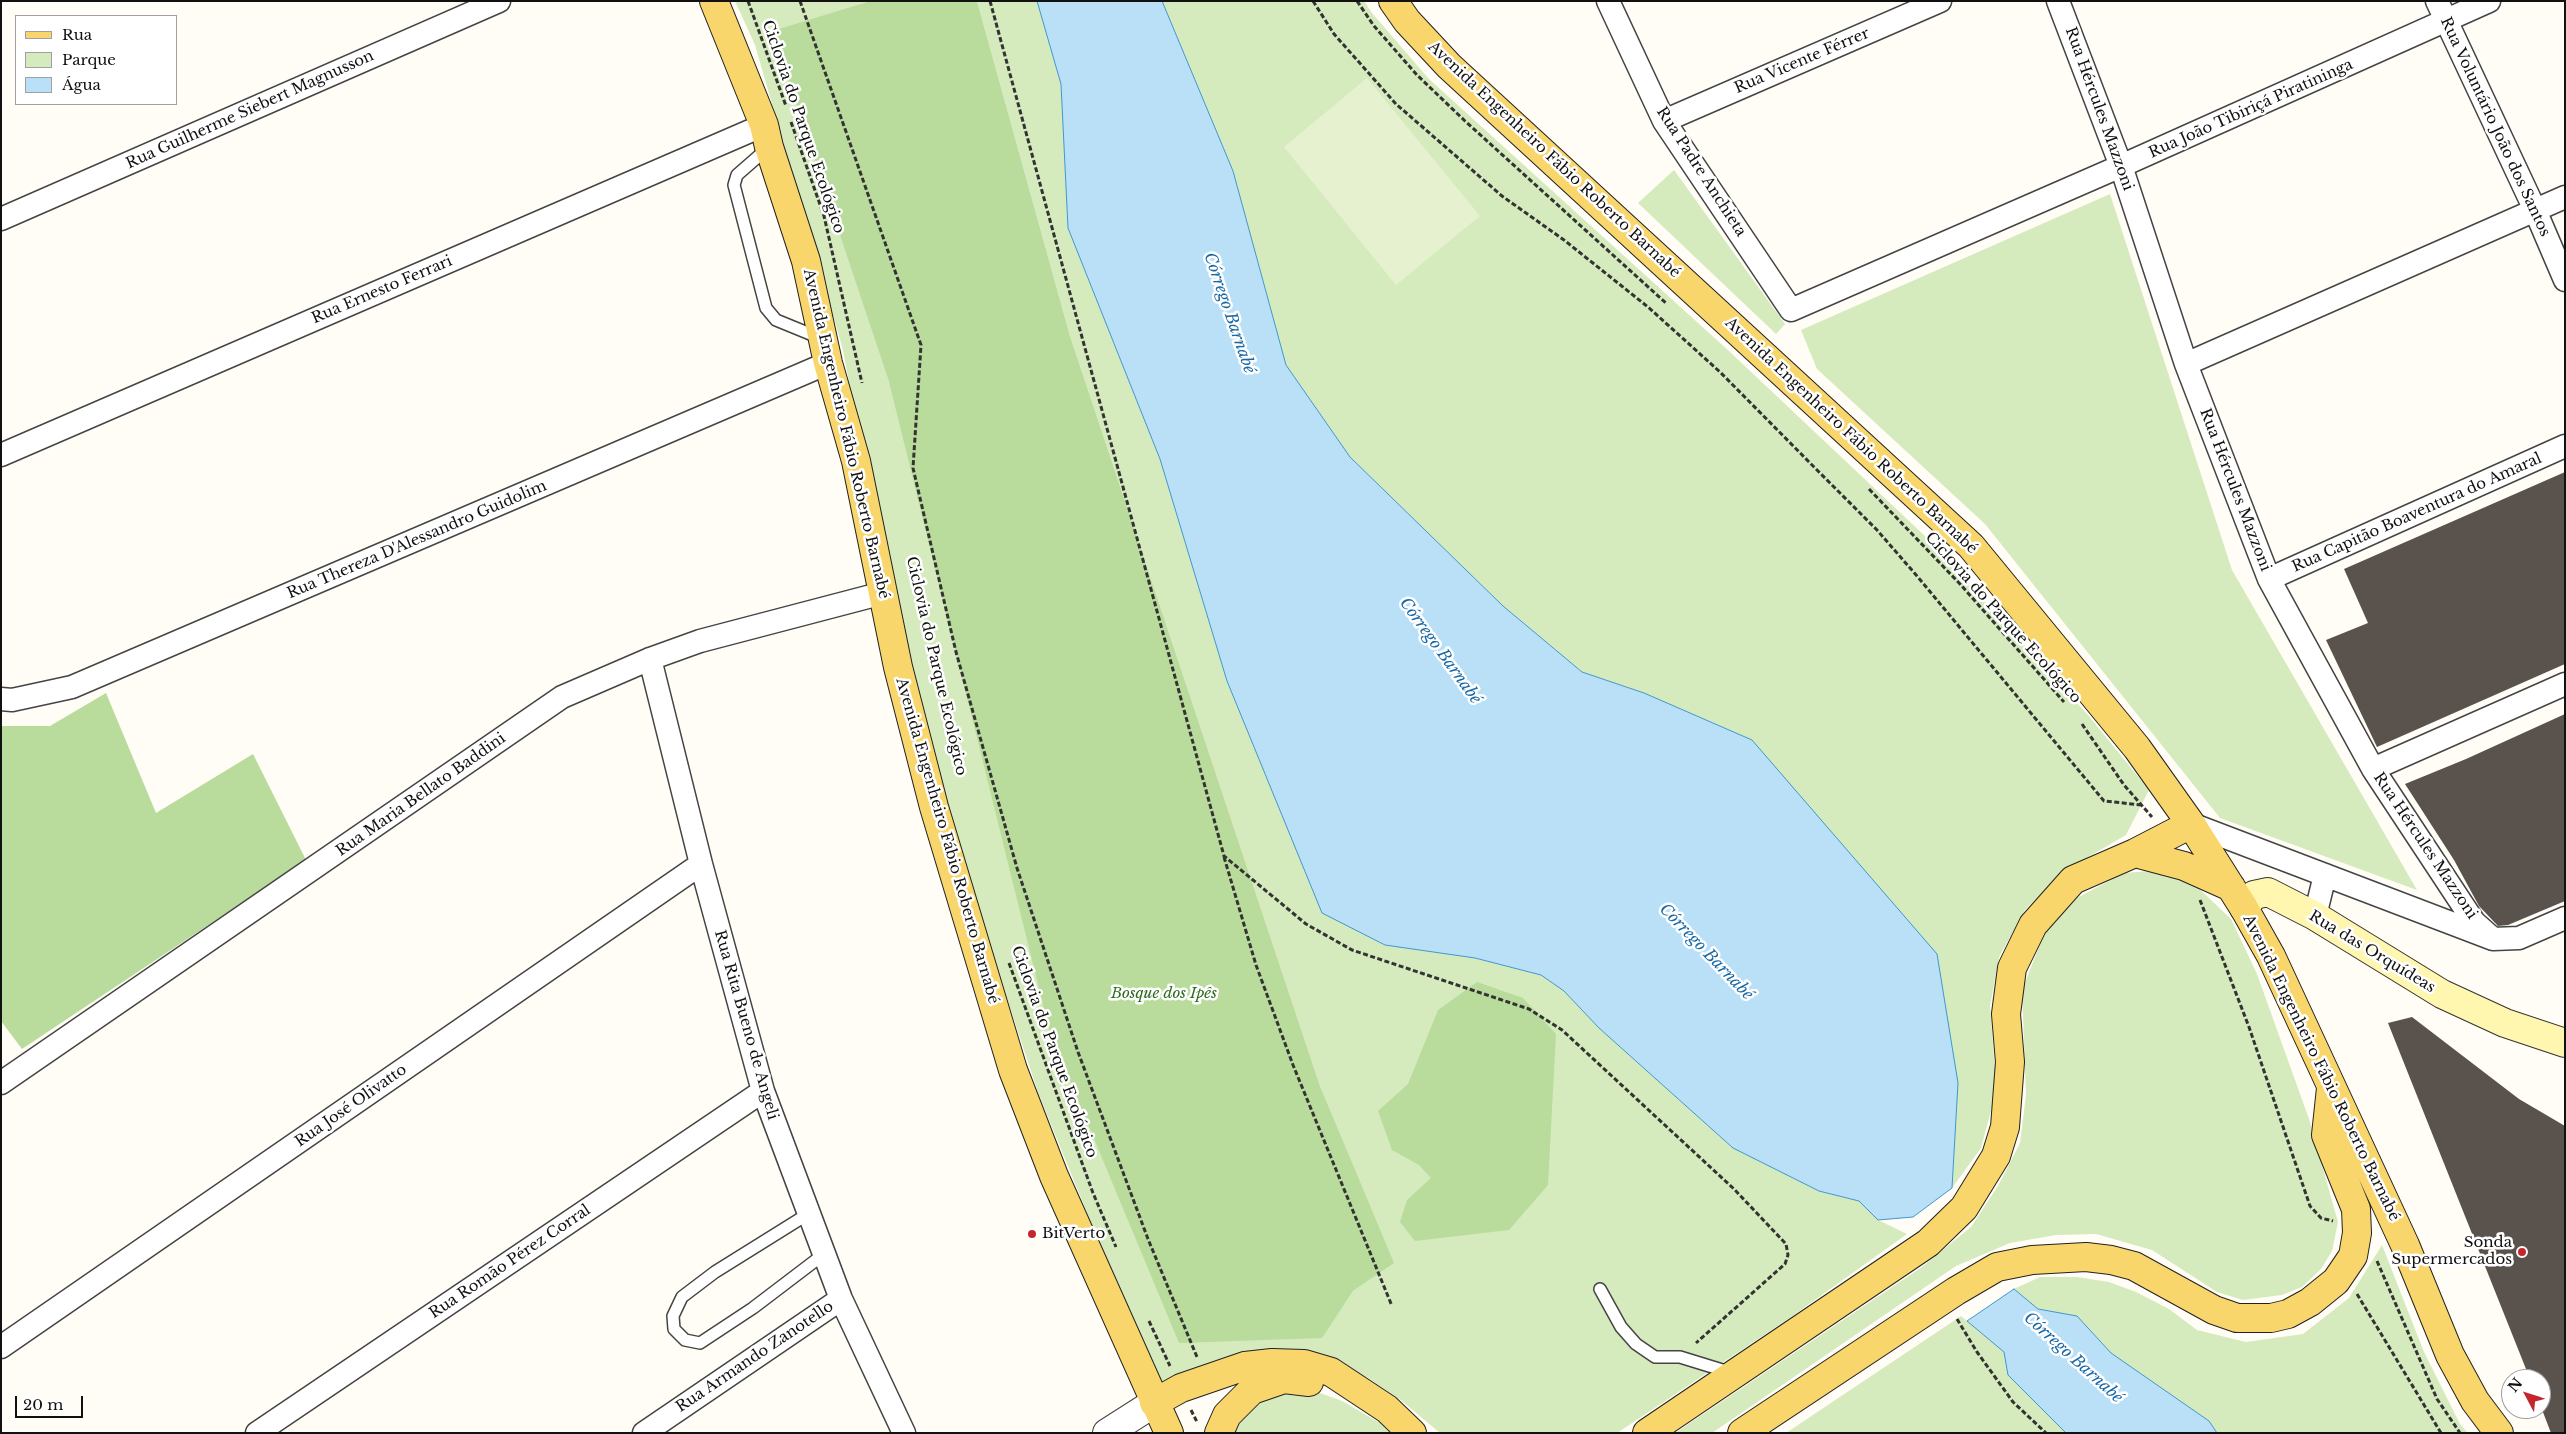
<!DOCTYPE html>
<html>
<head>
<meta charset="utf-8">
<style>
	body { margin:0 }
	#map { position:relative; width:2566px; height:1434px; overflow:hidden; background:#fffdf5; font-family:"Libre Baskerville",serif }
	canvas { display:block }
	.frame { position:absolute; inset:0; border:2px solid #111; pointer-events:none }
	.legend { position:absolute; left:15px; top:15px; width:162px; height:90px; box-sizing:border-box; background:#fff; border:1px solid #a0a0a0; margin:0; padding:6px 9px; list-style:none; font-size:15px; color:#111 }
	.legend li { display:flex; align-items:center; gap:10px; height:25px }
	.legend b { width:25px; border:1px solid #a0a0a0 }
	.north { position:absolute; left:2501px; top:1369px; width:50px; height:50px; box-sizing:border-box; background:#fff; border:1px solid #a0a0a0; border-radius:50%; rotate:310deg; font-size:14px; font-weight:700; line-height:20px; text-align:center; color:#111 }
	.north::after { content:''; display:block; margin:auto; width:18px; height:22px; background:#c4262e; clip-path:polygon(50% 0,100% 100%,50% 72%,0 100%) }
	.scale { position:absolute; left:15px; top:1396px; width:68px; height:22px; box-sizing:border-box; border:2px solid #111; border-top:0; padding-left:6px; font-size:15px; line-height:18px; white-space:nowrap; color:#111; -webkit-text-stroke:4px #fff; paint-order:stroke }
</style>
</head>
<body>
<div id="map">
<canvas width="2566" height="1434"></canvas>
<div class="frame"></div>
<ul class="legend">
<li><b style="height:6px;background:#f9d66b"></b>Rua</li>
<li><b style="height:14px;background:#d5ebbd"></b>Parque</li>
<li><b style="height:14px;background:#b9e0f7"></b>Água</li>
</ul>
<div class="north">N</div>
<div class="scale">20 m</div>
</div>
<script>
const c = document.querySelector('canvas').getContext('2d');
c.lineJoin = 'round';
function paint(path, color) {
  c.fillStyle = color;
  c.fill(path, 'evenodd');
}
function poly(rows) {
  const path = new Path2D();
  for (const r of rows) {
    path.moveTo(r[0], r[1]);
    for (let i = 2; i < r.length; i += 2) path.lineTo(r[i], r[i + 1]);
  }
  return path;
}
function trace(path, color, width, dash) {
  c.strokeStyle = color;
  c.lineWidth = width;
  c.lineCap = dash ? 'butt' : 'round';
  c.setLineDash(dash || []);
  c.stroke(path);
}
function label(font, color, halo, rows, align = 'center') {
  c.font = font + ' "Libre Baskerville",serif';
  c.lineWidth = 5;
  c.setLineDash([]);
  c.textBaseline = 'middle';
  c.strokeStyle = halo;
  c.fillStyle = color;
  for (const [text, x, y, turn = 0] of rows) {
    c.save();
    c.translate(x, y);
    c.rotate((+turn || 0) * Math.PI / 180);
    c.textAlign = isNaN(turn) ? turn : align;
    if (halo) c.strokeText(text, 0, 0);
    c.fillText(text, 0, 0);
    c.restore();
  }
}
const green = poly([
	[735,1,870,1,773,31,889,382,1321,1338,1353,1291,1393,1263,1320,1086,1070,336,977,1,1037,1,1061,84,1068,228,1160,459,1227,681,1322,912,1385,945,1475,958,1541,975,1564,991,1599,1028,1733,1148,1819,1191,1859,1201,1878,1220,1907,1234,1791,1317,1617,1433,1440,1433,1402,1401,1368,1378,1329,1359,1230,1358,1160,1382,1121,1296,1039,1095,941,800,857,425,843,350,755,45],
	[1162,1,1364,1,1372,13,1429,79,1730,352,1926,537,2088,715,2149,790,2126,835,2064,871,2025,910,1999,957,1990,1006,1995,1068,1993,1103,1981,1148,1952,1188,1958,1083,1752,740,1644,693,1582,672,1503,606,1350,457,1286,365,1233,171],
	[1674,170,1785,324,1776,334,1638,203],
	[2110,194,2232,570,2417,890,2220,818,1985,524,1817,369,1801,330],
	[2163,870,2194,884,2231,919,2257,974,2309,1119,2338,1222,2332,1251,2321,1269,2302,1287,2282,1295,2243,1300,2217,1292,2152,1250,2096,1234,2056,1235,2010,1243,1956,1266,1712,1433,1675,1433,1922,1267,1971,1227,1998,1186,2020,1143,2026,1095,2022,990,2045,932,2077,898,2124,873],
	[2382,1245,2424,1352,2460,1424,2468,1433,2217,1433,2209,1421,2111,1353,2077,1316,2038,1309,2014,1289,2040,1277,2077,1277,2109,1282,2136,1292,2169,1309,2197,1330,2246,1342,2303,1334,2349,1298],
	[1961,1316,2005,1352,2008,1375,2066,1433,1786,1433],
	[1277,1387,1312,1390,1342,1401,1380,1423,1390,1433,1231,1433,1258,1399]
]);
const forest = poly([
	[870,1,977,1,1070,336,1320,1086,1394,1263,1353,1291,1322,1338,1179,1343,1050,1033,889,382,772,31],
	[106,693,156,813,253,754,306,860,22,1049,1,1021,1,726,50,726],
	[1477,982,1523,998,1556,1034,1548,1185,1509,1230,1415,1241,1400,1222,1407,1200,1431,1178,1419,1165,1392,1150,1378,1111,1408,1084,1438,1010]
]);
const pitch = poly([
	[1367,78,1480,216,1396,285,1284,147]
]);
const water = poly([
	[1037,1,1162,1,1233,171,1286,365,1350,457,1503,606,1582,672,1644,693,1752,740,1937,954,1958,1083,1952,1188,1913,1217,1878,1220,1859,1201,1819,1191,1733,1148,1599,1028,1564,991,1541,975,1475,958,1385,945,1322,913,1227,681,1160,459,1068,228,1061,84,1037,1],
	[2014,1289,2038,1309,2077,1316,2111,1353,2209,1421,2217,1433,2066,1433,2008,1375,2004,1352,1967,1321,2014,1289]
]);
const building = poly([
	[2565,472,2565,664,2377,747,2326,640,2368,623,2344,569],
	[2565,714,2565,901,2508,925,2498,926,2479,906,2454,860,2405,784,2466,759],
	[2412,1017,2519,1099,2565,1126,2565,1433,2551,1433,2541,1407,2541,1379,2530,1379,2388,1023]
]);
const path = poly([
	[748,1,786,106],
	[800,1,921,345,913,468,956,652,1017,868,1078,1052,1148,1239,1197,1357],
	[990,1,1224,856,1306,924,1352,950,1529,1009,1562,1030,1734,1189,1786,1244,1788,1255,1785,1264,1696,1343],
	[1313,1,1334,34,1396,104,1502,196,1564,240,1648,307,1720,372,1818,471,1877,530,1917,576,2104,801,2142,805],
	[1357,1,1374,26,1417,75,1465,121,1667,304],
	[791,122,824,216,862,383],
	[1869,489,1960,584,2064,702],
	[2082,724,2124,785,2152,817],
	[1224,857,1256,965,1293,1065,1392,1306],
	[2200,900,2249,1027,2310,1206,2321,1218,2333,1221],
	[1009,963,1093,1193,1116,1247],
	[2377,1261,2437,1399,2460,1433],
	[2357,1294,2441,1433],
	[1957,1319,1977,1352,2013,1402,2046,1433],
	[1149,1321,1170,1366],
	[1191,1410,1197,1422]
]);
const service = poly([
	[769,147,737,175,734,185,766,308,776,320,820,338],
	[808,1214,715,1272,682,1297,673,1316,674,1329,685,1340,700,1343,753,1308,824,1254],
	[1600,1289,1621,1327,1636,1344,1655,1357,1680,1357,1732,1373]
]);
const minor = poly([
	[1608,1,1664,121,1791,310,2121,166,2489,1],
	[2058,1,2121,166,2186,364,2269,579,2373,769,2474,922,2493,939],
	[2437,1,2535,210,2565,280],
	[1664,121,1940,1],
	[1,219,499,1],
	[2186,364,2565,197],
	[1,455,764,125],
	[2269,579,2565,446],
	[650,659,701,864,763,1091,841,1299,904,1433],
	[1,699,12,700,72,687,828,363],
	[2373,769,2565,684],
	[2191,824,2493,939,2519,938,2565,918],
	[2315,916,2325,875],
	[1,1083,562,697,650,659,700,641,883,593],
	[1,1347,701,864],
	[257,1433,763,1091],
	[644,1433,841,1299]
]);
const tertiary = poly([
	[1107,1433,1154,1403]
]);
const secondary = poly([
	[2244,908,2254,895,2268,892,2315,916,2442,994,2505,1023,2565,1043]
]);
const primary = poly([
	[714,1,764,125,769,147,806,261,828,363,856,461,898,667,934,807,1013,1070,1054,1176,1169,1433],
	[1393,1,1407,21,1449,66,1971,546,2137,748,2191,824,2244,908,2271,956,2405,1245,2450,1355,2475,1401,2499,1433],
	[2135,853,2184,866,2231,887],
	[1154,1403,1181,1388,1245,1366,1272,1363,1304,1364,1331,1372,1387,1409,1412,1433],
	[1219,1433,1227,1415,1252,1390,1284,1379,1309,1382],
	[1647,1433,1928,1243,1964,1208,1996,1156,2005,1127,2010,1062,2006,1014,2012,968,2033,925,2073,880,2135,853,2191,824],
	[1742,1433,1956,1291,1997,1267,2032,1260,2086,1257,2111,1260,2134,1266,2214,1310,2237,1318,2271,1318,2288,1314,2310,1302,2336,1281,2353,1256,2357,1233,2356,1209,2326,1135,2331,1088]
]);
const markers = [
	[1032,1234,5,"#c4262e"],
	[2522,1252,5,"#c4262e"]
];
const streetNames = [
	["Rua Vicente Férrer",1802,61,-23],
	["Rua Hércules Mazzoni",2099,109,70],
	["Rua João Tibiriçá Piratininga",2251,109,-24],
	["Rua Guilherme Siebert Magnusson",250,110,-24],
	["Ciclovia do Parque Ecológico",803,127,71],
	["Rua Voluntário João dos Santos",2495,127,65],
	["Avenida Engenheiro Fábio Roberto Barnabé",1554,160,43],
	["Rua Padre Anchieta",1701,172,57],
	["Rua Ernesto Ferrari",382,290,-23],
	["Avenida Engenheiro Fábio Roberto Barnabé",846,434,77],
	["Avenida Engenheiro Fábio Roberto Barnabé",1851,436,43],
	["Rua Hércules Mazzoni",2235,490,69],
	["Rua Capitão Boaventura do Amaral",2417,513,-24],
	["Rua Thereza D'Alessandro Guidolim",417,540,-23],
	["Ciclovia do Parque Ecológico",2003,618,48],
	["Ciclovia do Parque Ecológico",936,666,77],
	["Rua Maria Bellato Baddini",421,795,-35],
	["Avenida Engenheiro Fábio Roberto Barnabé",947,841,74],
	["Rua Hércules Mazzoni",2425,846,56],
	["Rua das Orquídeas",2372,952,31],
	["Rua Rita Bueno de Angeli",746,1025,74],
	["Ciclovia do Parque Ecológico",1054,1052,70],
	["Avenida Engenheiro Fábio Roberto Barnabé",2321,1068,64],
	["Rua José Olivatto",351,1106,-35],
	["Rua Romão Pérez Corral",510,1262,-34],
	["Rua Armando Zanotello",755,1357,-34]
];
const parkNames = [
	["Bosque dos Ipês",1164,994]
];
const poiNames = [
	["BitVerto",1042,1234],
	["Sonda",2512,1243,"right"],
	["Supermercados",2512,1260,"right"]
];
const waterNames = [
	["Córrego Barnabé",1229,313,71],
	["Córrego Barnabé",1440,651,54],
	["Córrego Barnabé",1706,952,46],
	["Córrego Barnabé",2073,1358,42]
];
paint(green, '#d5ebbd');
paint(forest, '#b9dc9c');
paint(pitch, '#e6f2cf');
paint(water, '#b9e0f7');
trace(water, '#3f96cf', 1);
paint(building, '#5a524d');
trace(service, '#444', 14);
trace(minor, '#444', 25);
trace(tertiary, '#444', 30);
trace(secondary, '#333', 30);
trace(primary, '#222', 30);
trace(path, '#333', 3, [5, 2.5]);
trace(service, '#fff', 11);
trace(minor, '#fff', 22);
trace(tertiary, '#fff', 28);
trace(secondary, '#fff6b0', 28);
trace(primary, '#f9d66b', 28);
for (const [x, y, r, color] of markers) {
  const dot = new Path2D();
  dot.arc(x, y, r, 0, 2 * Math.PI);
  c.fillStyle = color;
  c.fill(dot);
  trace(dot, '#fff', 2);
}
label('15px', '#111', '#fff', streetNames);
label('italic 15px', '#2f6b1f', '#fff', parkNames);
label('15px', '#111', '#fff', poiNames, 'left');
label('italic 16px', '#1768a6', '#fff', waterNames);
</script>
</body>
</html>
